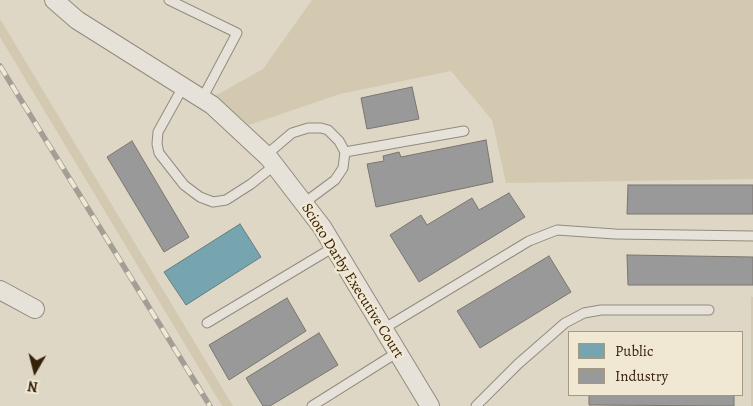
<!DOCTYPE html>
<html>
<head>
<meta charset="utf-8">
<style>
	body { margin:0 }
	#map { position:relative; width:753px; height:406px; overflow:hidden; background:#ded7c6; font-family:Alegreya,serif }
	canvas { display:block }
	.legend { position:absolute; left:568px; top:331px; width:175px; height:65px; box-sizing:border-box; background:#f0e8d3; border:1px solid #a69882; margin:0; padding:6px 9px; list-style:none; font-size:15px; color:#362109 }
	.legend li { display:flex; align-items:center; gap:10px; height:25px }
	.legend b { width:25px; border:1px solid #a69882 }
	.north { position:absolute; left:10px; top:346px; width:50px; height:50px; -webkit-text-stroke:4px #f0e8d3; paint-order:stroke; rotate:188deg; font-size:14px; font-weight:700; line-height:20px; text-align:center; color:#362109 }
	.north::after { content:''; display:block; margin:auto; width:18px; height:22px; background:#362109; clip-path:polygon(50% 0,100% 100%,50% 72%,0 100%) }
</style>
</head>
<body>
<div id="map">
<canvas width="753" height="406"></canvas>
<ul class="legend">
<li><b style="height:14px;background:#76a5af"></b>Public</li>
<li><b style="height:14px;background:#999"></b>Industry</li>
</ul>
<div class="north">N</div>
</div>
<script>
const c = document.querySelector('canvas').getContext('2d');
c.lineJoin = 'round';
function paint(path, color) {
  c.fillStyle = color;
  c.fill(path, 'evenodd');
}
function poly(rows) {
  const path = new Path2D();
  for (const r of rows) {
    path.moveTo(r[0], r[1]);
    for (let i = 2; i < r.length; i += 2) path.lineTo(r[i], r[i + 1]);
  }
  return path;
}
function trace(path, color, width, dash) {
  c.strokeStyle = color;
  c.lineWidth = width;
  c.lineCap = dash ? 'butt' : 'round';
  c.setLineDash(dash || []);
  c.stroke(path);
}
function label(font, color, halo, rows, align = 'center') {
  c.font = font + ' Alegreya,serif';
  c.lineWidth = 5;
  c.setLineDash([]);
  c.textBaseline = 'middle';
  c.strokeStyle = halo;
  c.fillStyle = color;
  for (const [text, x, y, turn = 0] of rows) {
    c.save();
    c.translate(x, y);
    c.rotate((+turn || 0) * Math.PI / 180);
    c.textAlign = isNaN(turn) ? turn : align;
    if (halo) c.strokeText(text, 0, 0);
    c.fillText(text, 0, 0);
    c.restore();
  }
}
const green = poly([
	[312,0,753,0,753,179,506,183,492,120,451,71,340,94,249,125,215,96,263,69],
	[0,19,201,353,233,406,222,406,0,37],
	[751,297,753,297,753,406,751,406]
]);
const public = poly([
	[240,224,261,257,186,305,164,272,240,224]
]);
const industry = poly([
	[412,87,419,119,367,129,361,98,412,87],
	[486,140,493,182,376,207,367,164,384,161,383,156,399,152,401,157,486,140],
	[132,141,189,237,164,252,107,157,132,141],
	[628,185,753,185,753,214,627,214,628,185],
	[509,193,525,217,419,282,390,235,421,215,427,225,472,198,479,210,509,193],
	[627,255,753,257,753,285,628,285,627,255],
	[549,256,571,292,480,348,457,311,549,256],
	[287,298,306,331,229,380,209,345,287,298],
	[319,333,338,365,270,406,263,406,246,378,319,333],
	[589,395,734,395,734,406,589,405,589,395]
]);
const lane = poly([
	[169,0,237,33,202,99],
	[183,87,158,132,157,144,159,153,184,185,200,197,213,202,226,200,251,184,275,165],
	[345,152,464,131],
	[266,155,292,133,308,128,321,128,328,130,339,141,345,152,343,168,335,180,304,203],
	[207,323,334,247],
	[383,329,529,241,557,230,615,234,753,236],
	[312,406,398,352],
	[476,406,518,364,565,323,584,313,601,310,709,310]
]);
const street = poly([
	[54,0,77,20,212,105,269,158,322,227,430,406],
	[0,290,35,309]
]);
const rail = poly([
	[0,66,210,406]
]);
const streetNames = [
	["Scioto Darby Executive Court",352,281,58]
];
paint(green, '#d3c8b0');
paint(public, '#76a5af');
trace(public, '#637d7d', 1);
paint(industry, '#999');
trace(industry, '#7b756e', 1);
trace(lane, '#928b7e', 11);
trace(street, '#928b7e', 20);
trace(lane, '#e6e2d9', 9);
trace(street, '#e6e2d9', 18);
trace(rail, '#a49f96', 5.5);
trace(rail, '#f0e8d3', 4, [11]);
label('15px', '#362109', '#f0e8d3', streetNames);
</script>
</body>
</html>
